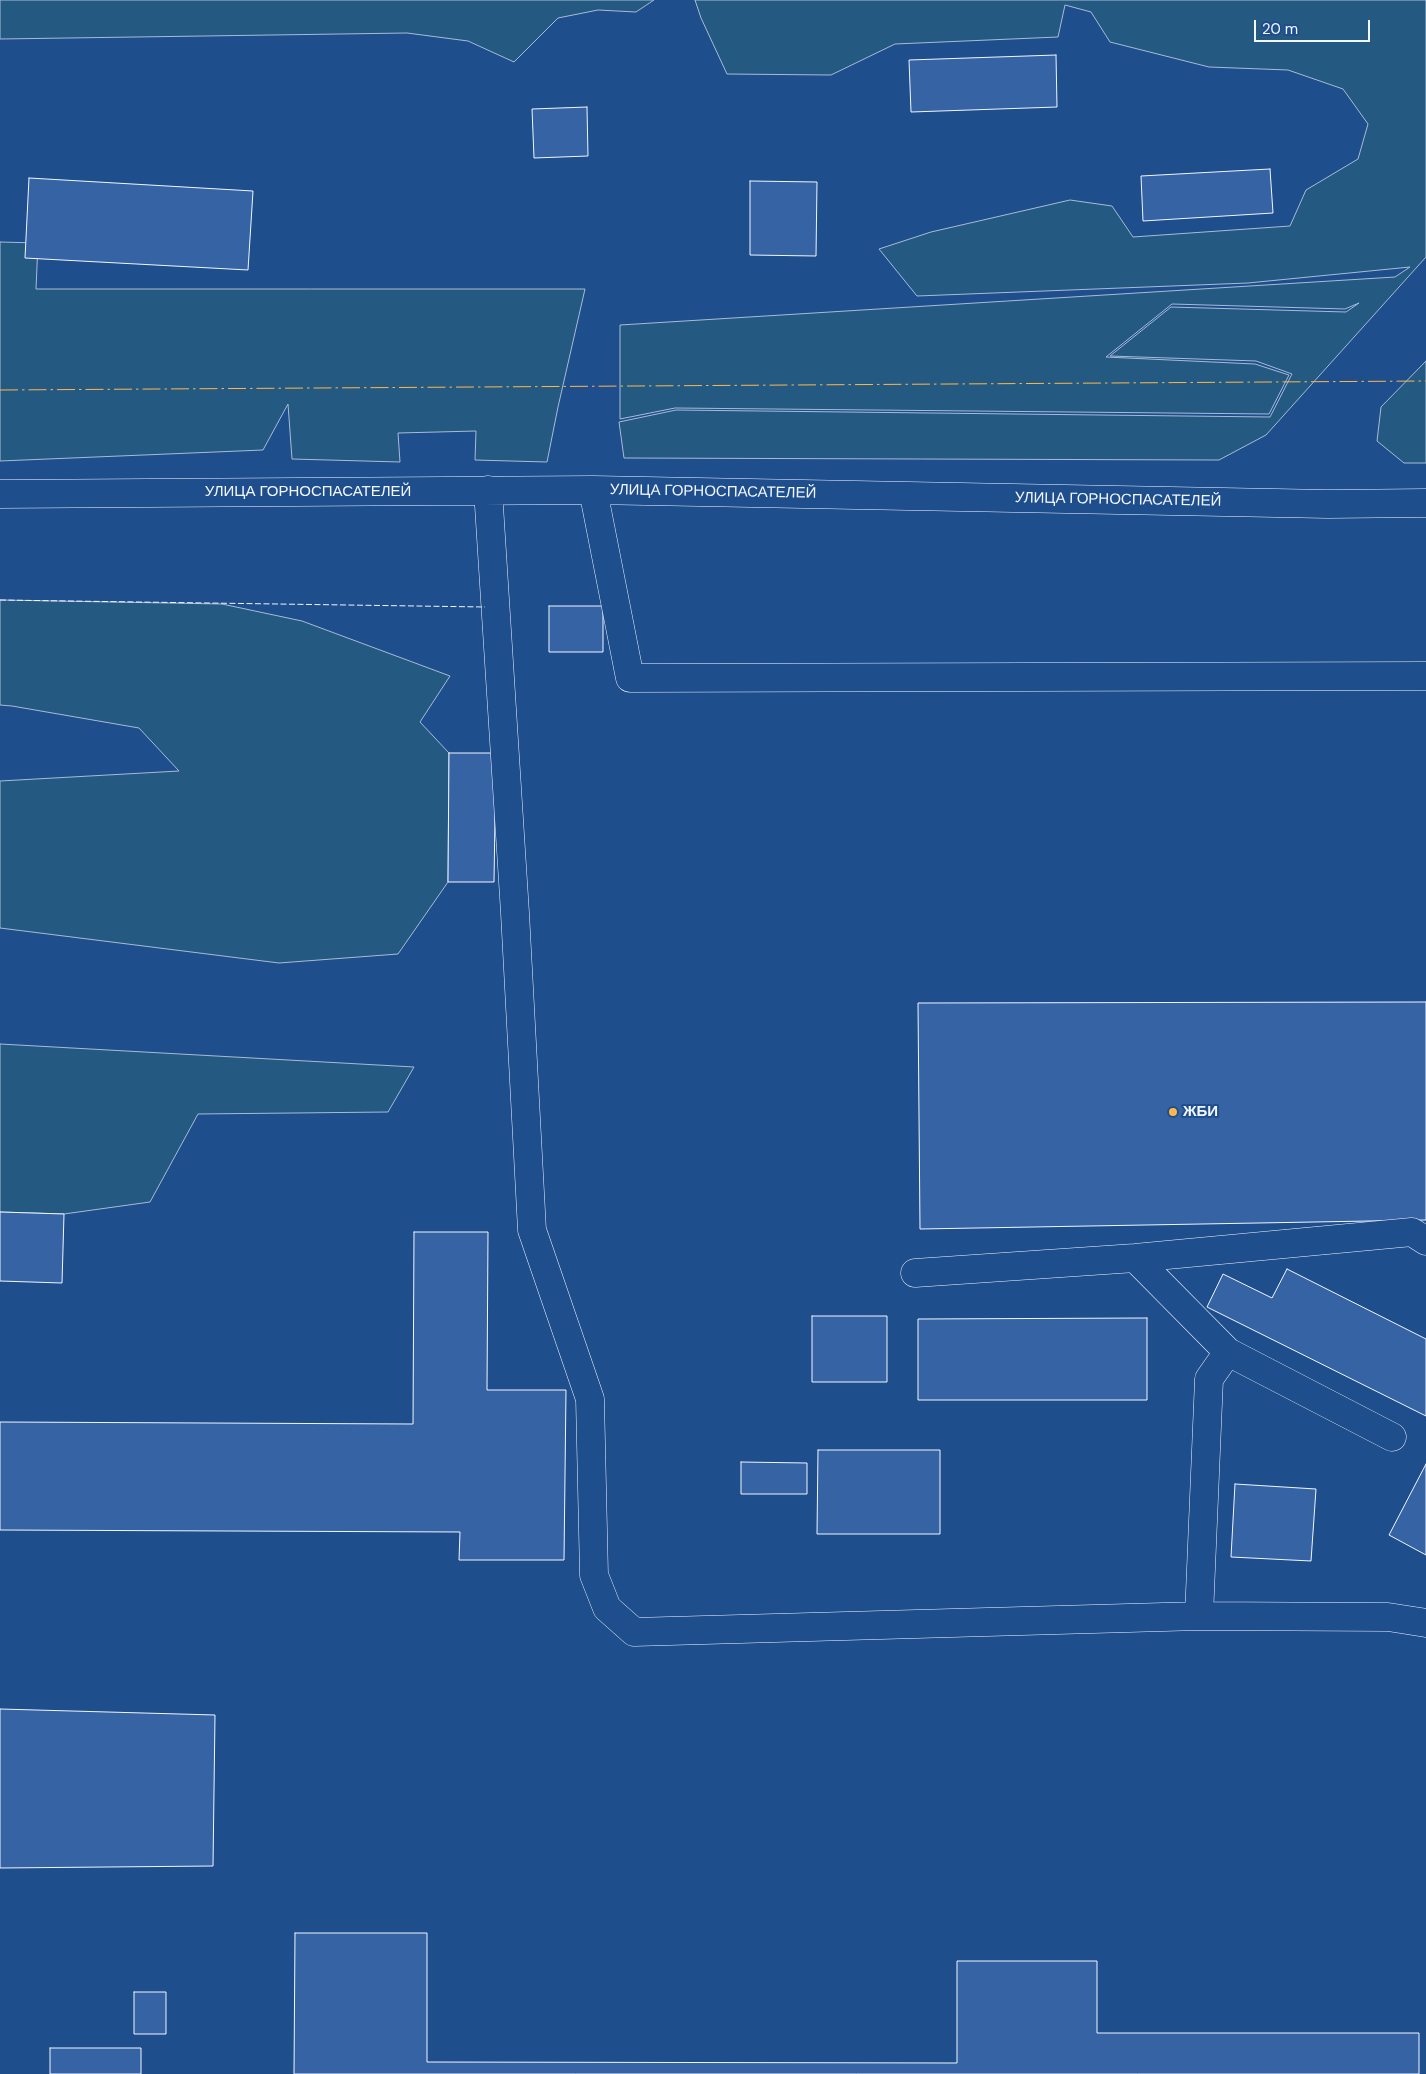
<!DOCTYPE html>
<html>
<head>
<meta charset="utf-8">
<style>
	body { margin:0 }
	#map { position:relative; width:1426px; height:2074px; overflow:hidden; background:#1f4e8c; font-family:"DM Sans",sans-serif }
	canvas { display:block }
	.scale { position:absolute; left:1254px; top:20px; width:116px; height:22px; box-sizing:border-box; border:2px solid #f2f6ff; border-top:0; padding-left:6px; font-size:15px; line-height:18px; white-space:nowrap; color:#f2f6ff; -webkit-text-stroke:4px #1f4e8c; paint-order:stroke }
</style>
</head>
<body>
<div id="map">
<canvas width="1426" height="2074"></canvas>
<div class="scale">20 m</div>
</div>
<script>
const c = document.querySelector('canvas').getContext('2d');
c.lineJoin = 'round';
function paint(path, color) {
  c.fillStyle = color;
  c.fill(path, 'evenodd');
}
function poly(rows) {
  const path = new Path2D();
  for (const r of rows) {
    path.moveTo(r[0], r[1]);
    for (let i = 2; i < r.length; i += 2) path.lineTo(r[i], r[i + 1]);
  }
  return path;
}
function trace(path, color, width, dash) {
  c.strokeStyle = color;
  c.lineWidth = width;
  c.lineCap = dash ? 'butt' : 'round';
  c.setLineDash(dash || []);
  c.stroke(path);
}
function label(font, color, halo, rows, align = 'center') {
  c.font = font + ' "DM Sans",sans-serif';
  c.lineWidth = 4;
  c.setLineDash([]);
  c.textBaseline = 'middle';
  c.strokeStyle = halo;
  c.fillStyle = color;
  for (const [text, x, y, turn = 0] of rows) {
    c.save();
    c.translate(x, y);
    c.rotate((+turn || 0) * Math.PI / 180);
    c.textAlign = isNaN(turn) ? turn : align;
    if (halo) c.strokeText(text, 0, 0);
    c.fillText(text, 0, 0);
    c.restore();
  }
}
const green = poly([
	[0,0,654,0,636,12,598,10,558,18,514,62,468,41,407,33,0,39,0,0],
	[695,0,1426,0,1426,257,1266,435,1219,460,624,458,619,422,676,410,1270,417,1292,374,1256,361,1110,356,1171,307,1346,312,1359,303,1345,309,1172,304,1106,357,1255,364,1289,375,1269,414,675,408,620,419,620,325,1395,277,1410,267,1248,283,917,296,879,249,931,232,1070,200,1112,206,1133,237,1290,226,1306,190,1358,159,1368,124,1343,89,1288,70,1209,67,1110,42,1091,12,1065,5,1058,37,895,44,831,75,727,74,701,18,695,0],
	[0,242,38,243,36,289,585,289,558,407,547,462,475,460,476,431,398,433,400,462,292,459,288,404,263,450,0,461,0,242],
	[1426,361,1426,463,1404,463,1377,441,1381,407,1426,361],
	[0,600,222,604,302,621,450,676,420,722,449,753,448,882,398,954,279,963,0,928,0,781,179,771,139,728,12,706,0,705,0,600],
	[0,1044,414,1067,388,1112,198,1114,150,1202,64,1214,0,1212,0,1044]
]);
const building = poly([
	[1056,55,1057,107,911,112,909,60,1056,55],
	[587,107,588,156,534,158,532,109,587,107],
	[1270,169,1273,213,1143,221,1141,176,1270,169],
	[29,178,253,191,248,270,25,258,29,178],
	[750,181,817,182,816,256,750,255,750,181],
	[549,606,603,606,603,652,549,652,549,606],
	[449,753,496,753,494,882,448,882,449,753],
	[1426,1002,1426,1220,920,1229,918,1003,1426,1002],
	[0,1212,64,1214,62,1283,0,1281,0,1212],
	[414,1232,488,1232,487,1390,566,1390,564,1560,459,1560,460,1532,0,1530,0,1422,413,1424,414,1232],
	[1287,1269,1426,1339,1426,1416,1207,1307,1223,1274,1272,1298,1287,1269],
	[812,1316,887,1316,887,1382,812,1382,812,1316],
	[1147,1318,1147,1400,918,1400,918,1319,1147,1318],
	[818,1450,940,1450,940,1534,817,1534,818,1450],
	[741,1462,807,1463,807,1494,741,1494,741,1462],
	[1426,1464,1426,1555,1389,1535,1426,1464],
	[1235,1484,1316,1489,1311,1561,1231,1557,1235,1484],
	[0,1709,215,1715,213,1866,0,1868,0,1709],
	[295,1933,427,1933,427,2062,957,2063,957,1961,1097,1961,1097,2033,1419,2033,1419,2074,294,2074,295,1933],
	[134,1992,166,1992,166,2034,134,2034,134,1992],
	[50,2048,141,2048,141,2074,50,2074,50,2048]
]);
const minor = poly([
	[488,490,515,913,532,1230,590,1399,594,1575,607,1608,634,1632,1199,1616,1388,1617,1426,1623],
	[593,490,630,678,1426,676],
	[0,494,593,490,1328,504,1426,503],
	[1135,1258,1228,1352],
	[915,1273,1135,1258,1412,1232,1426,1241],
	[1199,1616,1209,1379,1228,1352,1392,1437]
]);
const fence = poly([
	[0,600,485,607]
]);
const power = poly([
	[0,390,1426,381]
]);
const markers = [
	[1173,1112,5,"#ffb74d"]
];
const streetNames = [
	["УЛИЦА ГОРНОСПАСАТЕЛЕЙ",308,492],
	["УЛИЦА ГОРНОСПАСАТЕЛЕЙ",713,492,1],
	["УЛИЦА ГОРНОСПАСАТЕЛЕЙ",1118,500,1]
];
const poiNames = [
	["ЖБИ",1183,1112]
];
paint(green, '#245a82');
trace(green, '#a8bbd7', 1);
paint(building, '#3563a3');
trace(building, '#f2f6ff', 1);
trace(minor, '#f2f6ff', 29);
trace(minor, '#1f4e8c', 28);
trace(fence, '#f2f6ff', 1, [6, 2.5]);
trace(power, '#ffb74d', 1, [18, 4, 2.5, 4]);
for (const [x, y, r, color] of markers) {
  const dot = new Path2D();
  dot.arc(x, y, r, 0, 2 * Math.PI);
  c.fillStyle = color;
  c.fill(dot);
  trace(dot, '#1f4e8c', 2);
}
label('15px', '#f2f6ff', '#1f4e8c', streetNames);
label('bold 15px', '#f2f6ff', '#1f4e8c', poiNames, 'left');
</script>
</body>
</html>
